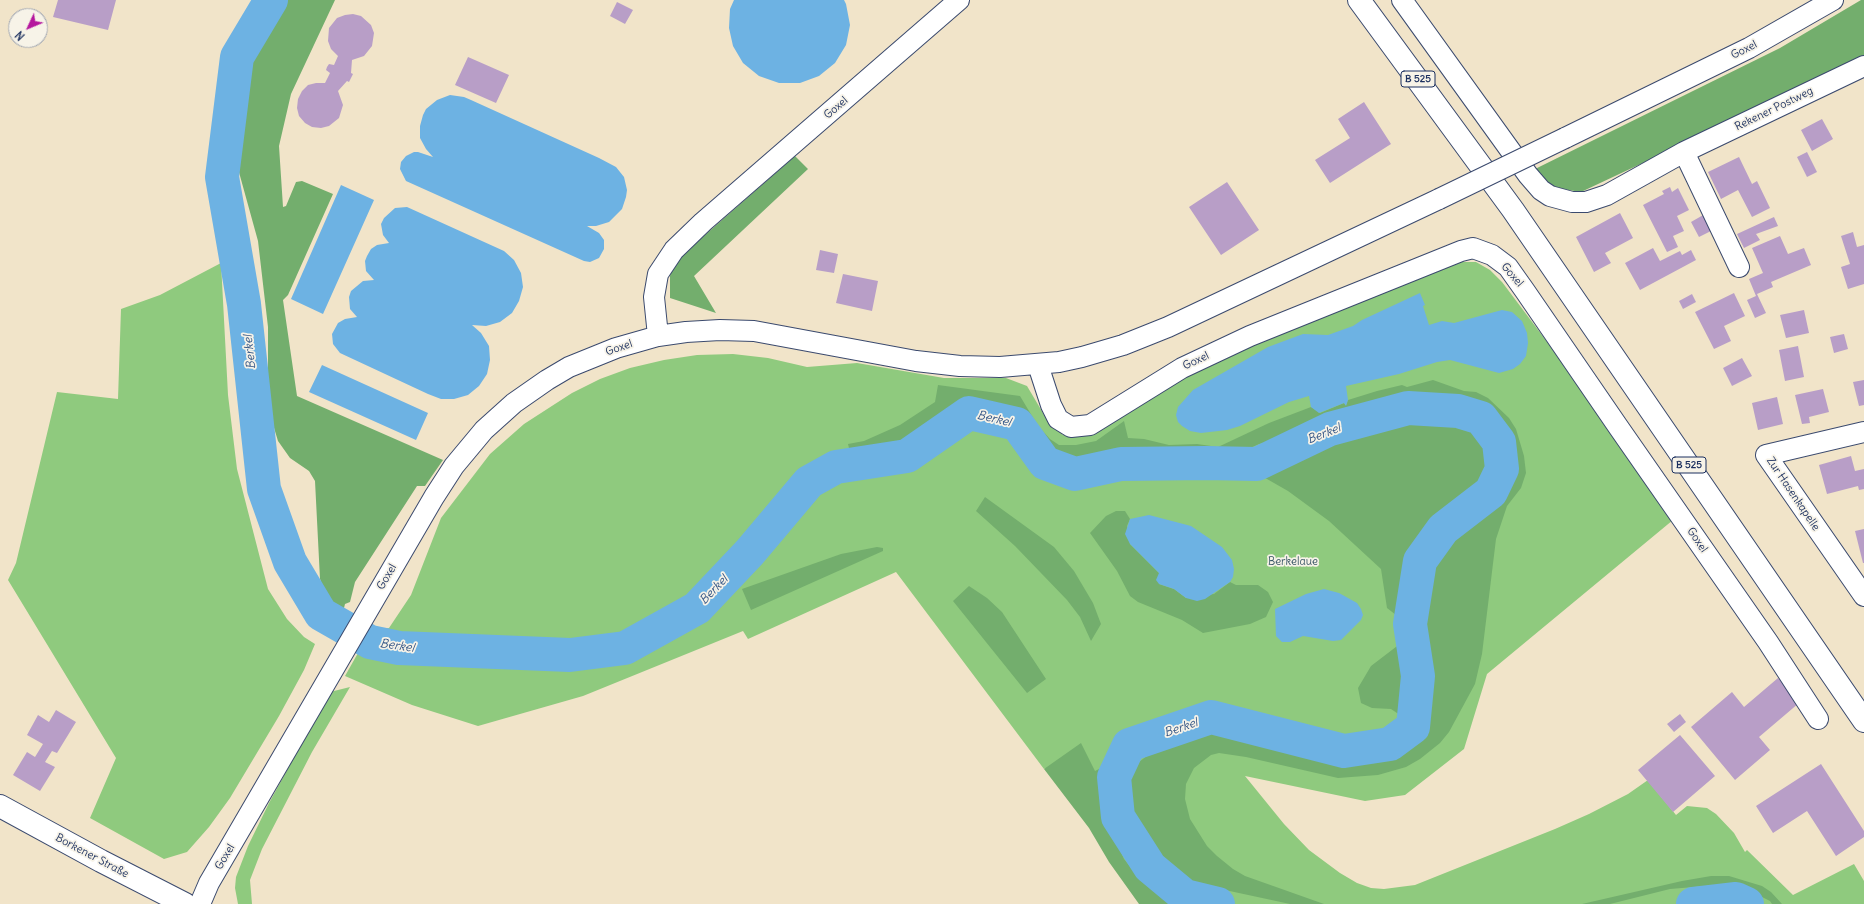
<!DOCTYPE html>
<html>
<head>
<meta charset="utf-8">
<style>
	body { margin:0 }
	#map { position:relative; width:1864px; height:904px; overflow:hidden; background:#f1e4c9; font-family:Delius,sans-serif }
	canvas { display:block }
	.north { position:absolute; left:8px; top:8px; width:40px; height:40px; box-sizing:border-box; background:#f7f3e8; border:1px solid #9fa5b1; border-radius:50%; rotate:226deg; font-size:11px; font-weight:700; line-height:16px; text-align:center; color:#1b2f5e }
	.north::after { content:''; display:block; margin:auto; width:14px; height:18px; background:#b5179e; clip-path:polygon(50% 0,100% 100%,50% 72%,0 100%) }
</style>
</head>
<body>
<div id="map">
<canvas width="1864" height="904"></canvas>
<div class="north">N</div>
</div>
<script>
const c = document.querySelector('canvas').getContext('2d');
c.lineJoin = 'round';
function paint(path, color) {
  c.fillStyle = color;
  c.fill(path, 'evenodd');
}
function poly(rows) {
  const path = new Path2D();
  for (const r of rows) {
    path.moveTo(r[0], r[1]);
    for (let i = 2; i < r.length; i += 2) path.lineTo(r[i], r[i + 1]);
  }
  return path;
}
function trace(path, color, width, dash) {
  c.strokeStyle = color;
  c.lineWidth = width;
  c.lineCap = dash ? 'butt' : 'round';
  c.setLineDash(dash || []);
  c.stroke(path);
}
function label(font, color, halo, rows, align = 'center') {
  c.font = font + ' Delius,sans-serif';
  c.lineWidth = 3.5;
  c.setLineDash([]);
  c.textBaseline = 'middle';
  c.strokeStyle = halo;
  c.fillStyle = color;
  for (const [text, x, y, turn = 0] of rows) {
    c.save();
    c.translate(x, y);
    c.rotate((+turn || 0) * Math.PI / 180);
    c.textAlign = isNaN(turn) ? turn : align;
    if (halo) c.strokeText(text, 0, 0);
    c.fillText(text, 0, 0);
    c.restore();
  }
}
const green = poly([
	[1450,262,1476,262,1490,270,1502,282,1566,367,1673,520,1487,674,1464,749,1405,795,1365,801,1245,776,1284,824,1309,850,1340,873,1357,883,1371,888,1384,889,1415,885,1555,829,1589,814,1628,794,1648,780,1676,815,1687,806,1707,808,1716,814,1734,833,1745,852,1747,850,1793,895,1854,864,1864,881,1864,904,1146,904,1046,768,1044,769,896,572,748,639,743,631,583,696,478,726,412,705,345,676,371,630,389,628,411,595,441,518,490,454,524,424,572,393,600,379,630,368,664,360,697,355,733,354,768,358,807,367,857,363,944,378,1006,378,1027,386,1046,418,1063,435,1087,433,1195,368],
	[221,263,228,395,237,469,268,589,287,619,304,637,315,644,304,670,279,716,230,798,209,827,187,852,164,859,90,818,116,758,8,580,16,563,57,392,118,399,121,309,160,295],
	[350,687,312,752,262,849,250,880,252,904,238,904,235,888,236,877,248,846,269,803,330,692]
]);
const forest = poly([
	[285,0,335,0,291,94,279,146,283,207,286,206,296,182,302,181,333,194,288,295,283,300,297,396,443,460,425,486,417,486,355,582,350,602,345,604,343,612,327,599,320,579,315,481,309,471,290,458,278,441,271,418,268,402,268,327,258,241,237,165,237,142,254,54],
	[1861,0,1864,0,1864,59,1581,192,1556,188,1531,171,1780,48],
	[795,156,808,169,694,276,716,313,670,298,670,276,673,263],
	[1433,380,1464,391,1476,392,1488,398,1509,418,1516,429,1524,456,1526,473,1521,488,1507,506,1496,539,1482,654,1475,684,1449,732,1440,743,1420,759,1406,767,1378,775,1338,778,1246,757,1219,753,1211,755,1194,768,1186,784,1185,799,1190,819,1207,846,1217,856,1233,869,1245,876,1324,904,1290,904,1225,890,1207,889,1190,886,1177,877,1164,866,1155,853,1134,817,1129,783,1133,771,1139,762,1148,755,1210,733,1244,737,1311,755,1345,760,1384,756,1406,748,1422,733,1428,700,1428,672,1419,627,1425,579,1448,539,1481,515,1501,493,1509,472,1510,453,1503,430,1495,418,1472,400,1458,396,1408,393,1336,412,1319,419,1279,440,1259,444,1248,449,1236,452,1213,453,1193,451,1166,453,1141,449,1130,450,1077,464,1052,456,1017,416,1004,408,990,404,977,403,962,404,947,410,927,426,901,451,890,451,869,448,850,452,848,444,864,441,900,425,935,402,938,385,1020,396,1038,426,1050,439,1059,445,1076,445,1096,441,1124,421,1128,438,1144,439,1169,445,1197,444,1218,447,1269,423,1311,407,1320,413,1344,403,1346,405,1348,400,1377,391,1402,385,1407,387],
	[1407,420,1426,423,1460,421,1476,423,1487,435,1492,448,1497,470,1489,486,1441,521,1409,553,1402,597,1396,615,1387,608,1381,569,1329,521,1288,491,1260,475,1258,470,1295,456,1314,446,1374,425],
	[985,497,1054,547,1074,571,1093,603,1101,624,1091,641,1080,617,1067,600,1015,546,976,511],
	[1116,511,1125,511,1130,519,1127,526,1130,544,1159,573,1159,584,1174,589,1186,598,1214,594,1230,582,1236,585,1258,585,1268,592,1273,602,1266,617,1250,624,1203,633,1182,620,1138,602,1130,596,1117,571,1090,533,1106,516],
	[877,547,883,548,883,551,751,610,742,589,841,554],
	[969,586,987,598,1002,612,1046,679,1027,693,953,601],
	[1405,640,1409,667,1406,719,1391,709,1372,708,1361,703,1358,688,1371,666],
	[1081,743,1095,771,1099,769,1100,790,1111,830,1124,859,1132,869,1172,904,1139,904,1109,862,1089,828,1044,769],
	[1711,876,1729,876,1762,886,1771,892,1782,904,1772,904,1770,901,1742,887,1718,885,1670,889,1610,904,1582,904,1682,881]
]);
const water = poly([
	[734,0,844,0,846,4,850,25,846,45,835,63,819,76,800,83,779,83,759,76,743,63,733,46,729,28,730,9],
	[450,95,464,97,471,100,599,158,616,167,624,177,627,190,626,197,622,209,609,222,596,226,587,226,599,233,604,240,604,249,599,258,590,262,584,261,406,181,400,169,401,162,406,156,414,152,418,152,433,157,426,149,420,138,420,126,423,115,426,109,437,100],
	[341,185,374,200,323,314,291,299],
	[407,207,504,251,514,260,521,273,523,287,519,301,512,313,500,322,486,326,472,325,481,333,489,346,490,360,487,374,479,386,468,395,454,399,441,399,428,394,340,353,333,344,332,334,338,323,345,319,357,317,350,309,349,297,351,291,363,281,374,280,366,271,365,261,367,256,371,249,377,245,389,243,383,235,381,224,384,218,395,208],
	[1420,293,1425,305,1423,306,1429,325,1442,321,1454,323,1502,310,1512,312,1522,321,1527,333,1528,343,1526,356,1520,364,1513,369,1499,373,1450,360,1437,362,1399,374,1346,386,1348,400,1346,406,1344,403,1319,413,1311,407,1309,396,1289,402,1240,426,1227,430,1201,433,1190,431,1182,426,1178,422,1176,415,1178,407,1193,390,1268,347,1303,334,1328,335,1353,326,1362,320],
	[322,365,428,413,416,440,309,392],
	[1149,515,1191,526,1222,547,1232,560,1234,569,1233,577,1230,582,1205,599,1197,601,1186,598,1174,589,1159,584,1156,580,1159,573,1130,544,1125,534,1130,519],
	[1324,589,1339,593,1357,603,1361,609,1363,615,1361,620,1341,640,1333,641,1303,636,1290,642,1282,642,1276,636,1275,609,1306,594]
]);
const river = poly([
	[271,0,237,57,222,177,244,304,264,489,290,562,321,614,370,642,399,648,570,655,625,648,697,608,750,552,809,482,836,467,907,456,969,413,1017,424,1045,463,1075,474,1121,464,1206,463,1257,464,1330,429,1408,408,1458,411,1481,418,1499,442,1502,469,1491,492,1443,529,1420,561,1410,624,1418,676,1413,727,1390,744,1344,751,1211,717,1129,745,1114,777,1118,817,1150,867,1185,896,1218,904],
	[1693,904,1736,899,1747,904]
]);
const building = poly([
	[58,0,116,0,108,30,53,17],
	[617,2,633,10,625,24,610,16],
	[353,14,361,16,371,25,374,33,372,46,364,56,352,60,351,73,353,74,349,82,347,81,338,91,343,105,339,118,329,126,321,128,312,127,305,123,299,116,297,108,298,99,302,91,308,85,316,83,325,83,330,73,326,70,327,67,329,64,334,65,338,56,331,49,328,41,329,28,337,18,345,15],
	[468,57,509,75,496,103,455,85],
	[1364,102,1391,144,1330,183,1315,160,1350,138,1338,119],
	[1822,119,1833,139,1812,151,1801,130],
	[1807,152,1817,172,1807,177,1797,157],
	[1739,157,1752,184,1757,181,1770,208,1752,217,1738,190,1721,199,1708,172],
	[1227,182,1259,230,1221,255,1189,207],
	[1670,187,1672,192,1678,188,1689,210,1677,216,1684,231,1673,236,1678,247,1667,252,1643,205,1664,194,1662,191],
	[1620,213,1633,238,1605,253,1611,263,1594,272,1576,237],
	[1705,214,1713,230,1699,237,1691,222],
	[1774,217,1778,226,1756,234,1760,240,1744,248,1737,234],
	[1853,232,1857,247,1864,245,1864,284,1848,289,1841,267,1850,264,1841,236],
	[1780,236,1788,254,1804,248,1811,265,1771,282,1773,287,1757,294,1766,313,1755,318,1747,300,1756,296,1749,279,1763,273,1752,248],
	[1653,248,1660,261,1680,251,1682,255,1691,250,1696,260,1640,290,1625,263],
	[820,250,838,254,834,273,816,270],
	[843,274,878,281,872,311,836,303],
	[1734,293,1745,316,1724,326,1731,341,1714,349,1695,312],
	[1692,294,1696,302,1683,309,1679,301],
	[1804,310,1809,333,1786,338,1780,315],
	[1844,334,1848,349,1834,353,1830,337],
	[1798,346,1804,377,1785,381,1779,350],
	[1742,358,1752,376,1732,386,1723,368],
	[1864,380,1864,405,1859,406,1853,382],
	[1823,389,1829,412,1809,417,1810,423,1802,424,1795,395],
	[1777,397,1783,424,1758,430,1752,403],
	[1851,456,1855,471,1864,469,1864,489,1859,490,1858,486,1827,494,1819,465],
	[1864,529,1864,563,1863,563,1855,531],
	[1778,678,1799,703,1759,737,1770,750,1735,780,1691,727,1732,692,1744,707],
	[56,710,76,722,57,753,52,751,45,762,55,767,40,791,13,775,27,752,35,757,43,744,27,735,38,715,49,722],
	[1680,714,1686,722,1674,732,1667,724],
	[1680,735,1715,776,1673,812,1638,770],
	[1821,764,1864,831,1864,837,1836,856,1807,811,1773,833,1756,806]
]);
const street = poly([
	[1402,0,1528,175,1541,190,1550,196,1572,202,1586,202,1607,195,1684,152,1864,66],
	[1565,138,1749,48,1833,0],
	[1684,152,1739,267],
	[658,336,654,297,658,274,674,250,703,222,959,0],
	[1038,365,1051,405,1058,419,1071,427,1090,425,1182,368,1250,336,1461,251,1473,248,1492,255,1508,267,1525,291,1619,428,1768,642,1818,719],
	[1864,432,1766,455,1864,596],
	[200,904,209,883,434,497,454,466,484,430,514,403,547,380,569,367,616,348,658,336,686,332,720,330,754,331,916,361,960,366,1000,367,1059,362,1082,357,1123,345,1168,327,1439,199]
]);
const secondary = poly([
	[0,806,101,861,185,904]
]);
const primary = poly([
	[1359,0,1513,210,1864,721]
]);
const streetBridge = poly([
	[1439,199,1565,138]
]);
const shields = [
	[1418,79,34],
	[1689,465,34]
];
const shieldNames = [
	["B 525",1418,79],
	["B 525",1689,465]
];
const streetNames = [
	["Goxel",1744,50,-27],
	["Goxel",836,108,-41],
	["Rekener Postweg",1774,109,-26],
	["Goxel",1512,275,49],
	["Goxel",619,348,-19],
	["Goxel",1196,361,-26],
	["Zur Hasenkapelle",1793,494,56],
	["Goxel",1697,540,56],
	["Goxel",387,577,-60],
	["Borkener Straße",92,856,28],
	["Goxel",225,857,-59]
];
const parkNames = [
	["Berkelaue",1293,562]
];
const waterNames = [
	["Berkel",250,352,-96],
	["Berkel",994,419,13],
	["Berkel",1324,434,-22],
	["Berkel",714,590,-46],
	["Berkel",397,646,8],
	["Berkel",1181,728,-19]
];
paint(green, '#8fca7e');
paint(forest, '#73ae6d');
paint(water, '#6db2e3');
trace(river, '#6db2e3', 34);
paint(building, '#b89ec7');
trace(street, '#3b4a6e', 22);
trace(secondary, '#3b4a6e', 24);
trace(primary, '#3b4a6e', 24);
trace(street, '#fff', 20);
trace(secondary, '#fff', 22);
trace(primary, '#fff', 22);
trace(streetBridge, '#3b4a6e', 22, []);
trace(streetBridge, '#fff', 20);
for (const [x, y, w] of shields) {
  const box = new Path2D();
  box.roundRect(x - w / 2, y - 8, w, 16, 3);
  c.fillStyle = '#f7f3e8';
  c.fill(box);
  trace(box, '#1b2f5e', 1);
}
label('bold 10px', '#1b2f5e', null, shieldNames);
label('11px', '#1b2f5e', '#f7f3e8', streetNames);
label('11px', '#385666', '#f7f3e8', parkNames);
label('italic 12px', '#345686', '#f7f3e8', waterNames);
</script>
</body>
</html>
